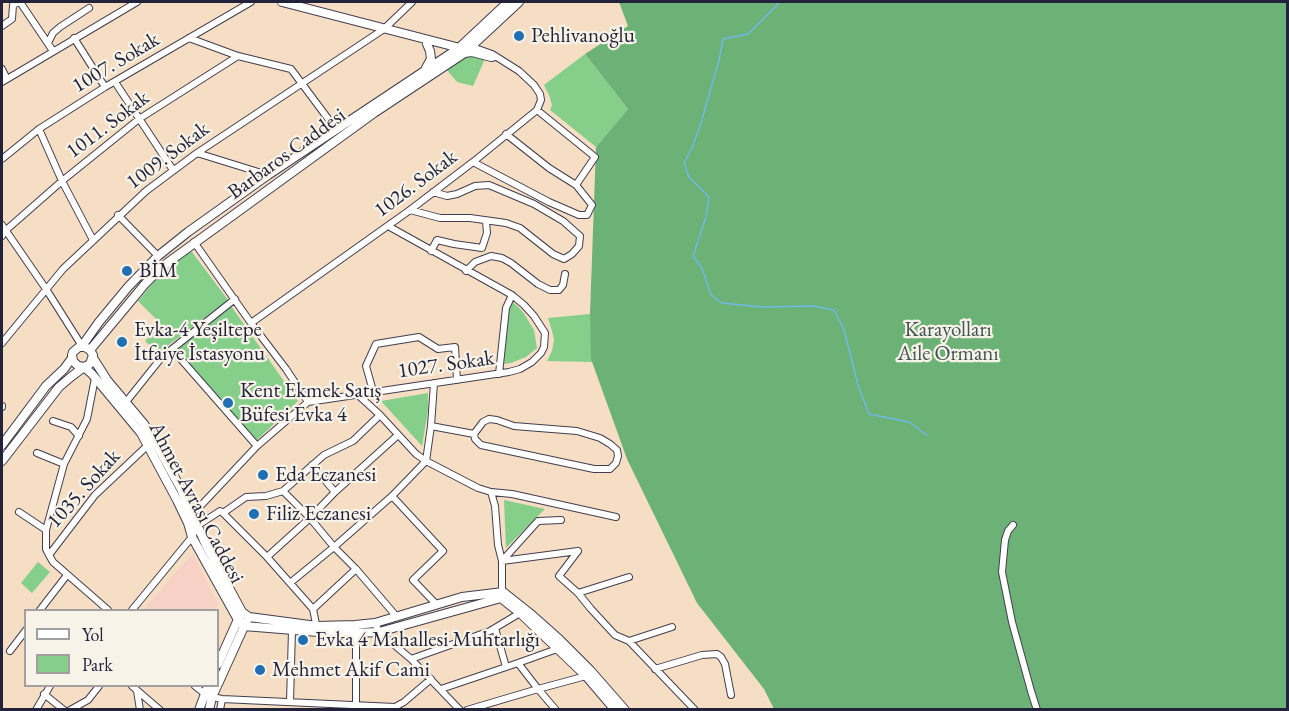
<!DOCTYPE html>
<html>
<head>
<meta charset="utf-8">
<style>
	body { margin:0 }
	#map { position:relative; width:1289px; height:711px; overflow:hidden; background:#f5dec3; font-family:"EB Garamond",serif }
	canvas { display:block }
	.frame { position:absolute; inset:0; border:3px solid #22223b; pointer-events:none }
	.legend { position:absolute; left:24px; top:609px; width:195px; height:78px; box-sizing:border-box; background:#f7f3e8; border:2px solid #a29fa3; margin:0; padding:8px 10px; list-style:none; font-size:18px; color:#22223b }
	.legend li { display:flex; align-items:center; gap:12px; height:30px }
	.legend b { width:30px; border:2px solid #a29fa3 }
</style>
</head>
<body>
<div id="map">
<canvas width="1289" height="711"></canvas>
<div class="frame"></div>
<ul class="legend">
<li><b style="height:8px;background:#fff"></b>Yol</li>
<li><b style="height:16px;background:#86cf8b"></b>Park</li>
</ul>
</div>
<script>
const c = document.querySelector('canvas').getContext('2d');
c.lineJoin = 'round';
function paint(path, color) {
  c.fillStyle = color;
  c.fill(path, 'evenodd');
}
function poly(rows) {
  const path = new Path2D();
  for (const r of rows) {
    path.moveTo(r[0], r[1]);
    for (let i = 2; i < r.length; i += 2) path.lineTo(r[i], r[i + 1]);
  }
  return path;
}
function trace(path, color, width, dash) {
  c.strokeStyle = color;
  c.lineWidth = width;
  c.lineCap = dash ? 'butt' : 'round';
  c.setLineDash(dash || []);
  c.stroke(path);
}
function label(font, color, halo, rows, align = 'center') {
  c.font = font + ' "EB Garamond",serif';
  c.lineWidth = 4.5;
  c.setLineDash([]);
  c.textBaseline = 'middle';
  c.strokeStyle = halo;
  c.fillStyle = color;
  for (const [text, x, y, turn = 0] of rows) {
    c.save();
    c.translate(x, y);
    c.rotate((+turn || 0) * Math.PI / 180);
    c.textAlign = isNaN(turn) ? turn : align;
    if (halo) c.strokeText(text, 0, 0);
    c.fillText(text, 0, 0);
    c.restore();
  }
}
const built = poly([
	[193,553,218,605,215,608,215,610,143,610]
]);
const green = poly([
	[467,54,485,59,473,86,457,82,446,69],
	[585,54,628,109,596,147,550,110,552,105,549,95,544,85],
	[192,252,228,300,162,350,155,350,145,341,161,324,138,301,164,270,186,253],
	[513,302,523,312,534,330,537,348,526,357,511,363,504,364,508,311],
	[231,306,298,401,257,440,176,350],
	[590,314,592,362,547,361,552,351,554,340,552,331,548,318],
	[428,393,428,410,422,446,381,401],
	[504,500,545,509,506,548],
	[38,562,50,572,32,593,21,583]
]);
const forest = poly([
	[619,2,1287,2,1287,709,774,709,764,689,697,603,627,459,591,359,590,314,596,147,628,109,585,54,628,26]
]);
const stream = poly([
	[780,2,748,34,723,39,719,60,701,123,692,148,684,163,689,177,709,197,706,217,693,256,702,268,711,295,722,303,762,307,813,306,834,310,844,330,858,385,869,414,909,422,927,435]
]);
const street = poly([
	[20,2,53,51],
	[2,26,12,19,13,5,19,2],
	[74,38,105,87],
	[189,38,238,56,291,69,332,124],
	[48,43,53,33,60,27,89,8],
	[464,54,472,53,491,58,495,57],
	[2,69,7,79],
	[2,82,137,2],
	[115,82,173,170],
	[537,110,595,157,576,185],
	[39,129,62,181,93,240],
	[197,153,268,175],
	[2,159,39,129,105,87,251,2],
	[473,162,549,202,579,215,587,215,592,205,576,185,549,168,506,134],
	[410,210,440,218,470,218,506,223,520,228,553,254,564,259,572,254,579,246,580,236,563,221,534,204,489,185,475,186,457,194,447,196,433,192],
	[118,215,158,256],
	[2,225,46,289,82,346],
	[2,236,5,231,62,181,139,119,238,56],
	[194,242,251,323,286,369,308,402],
	[431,251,437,240,454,244,482,248,487,233,486,221],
	[466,271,475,262,491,256,502,258,511,263,538,284,550,290,559,290,563,285,565,274],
	[251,323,410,210,473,162,537,110,541,100,540,94,534,85,519,71,492,54,475,48,470,48],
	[2,343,63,269,146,191,197,153,384,29,412,2],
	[172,349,235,299],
	[499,374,506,308,512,295],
	[373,391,366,366,376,344,419,337,438,349,455,347,457,380],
	[357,394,380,415,416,454,426,461,478,488,491,492,512,494,616,517],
	[126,402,162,357,172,349,257,446],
	[2,406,2,407],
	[489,419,497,420,514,426,577,431,600,438,610,444,617,450,618,456,616,463,610,469,594,469,481,445,475,439,474,434,483,422,489,419],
	[53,421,71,427,79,436],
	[431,426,474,434],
	[37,453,64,464],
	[312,465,335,492],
	[283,491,310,518,334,547,356,569,397,617],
	[491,492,495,506,498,545,502,561,502,595],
	[392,496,443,551,413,580,437,605],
	[19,512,46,530],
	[223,513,246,497,266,496,283,491,324,455,353,441,380,415],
	[192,515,257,446,308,402,509,372,520,369,532,362,541,353,544,347,545,333,534,316,524,305,512,295,388,226],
	[1013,525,1008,531,1005,540,1002,572,1012,622,1031,691,1037,710],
	[578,551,559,576,578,593,591,609,615,635,629,641,695,710],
	[49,555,46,549,46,530,64,464,87,419,95,378],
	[267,557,310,518,335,492,398,435],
	[502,561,538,521,561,520],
	[502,561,578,551],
	[290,583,334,547,392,496,426,461,431,426,434,383],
	[578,593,629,577],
	[313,609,356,569],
	[40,610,67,575],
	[108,610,53,562,49,555,95,495,147,446,151,444],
	[132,610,192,537,197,526,220,511,223,513,267,557,313,609,317,629],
	[375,623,379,632,411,659,460,710],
	[495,628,506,667],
	[356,629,356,705,358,710],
	[629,641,672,627],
	[10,651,26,630],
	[411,659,490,631,520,613],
	[518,663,557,649],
	[655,669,702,655,717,654,721,657,725,664,731,695],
	[132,686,160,710],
	[195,686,205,694,212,697,222,699,395,707,404,702,431,679],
	[441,689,518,663,538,689,586,676],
	[137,691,140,710],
	[44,694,64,710],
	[290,702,292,630],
	[36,710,50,686],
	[70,710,88,700,99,686],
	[220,710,222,699],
	[467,710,538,689,556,710]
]);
const secondary = poly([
	[282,2,460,48],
	[426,68,431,59,430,51,427,44],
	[82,346,99,322,128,287,158,256,188,232,268,175,459,48,508,2],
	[90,350,145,284,163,266,374,113,463,54,519,2],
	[93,358,107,380,144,424,155,442,181,489,206,545,242,612,249,617,317,626,355,625,375,623,462,597,503,592,532,615,559,639,590,670,625,710],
	[2,445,46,386,64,369,72,358],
	[2,461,59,387,72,376,84,367,90,364,93,355,90,350,85,347,79,347,73,352,72,355,73,361,78,366,84,367,92,374,141,433,177,500,188,523,192,537,237,618,244,626,318,632,356,633,379,632,501,598,520,613,586,676,615,710],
	[218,664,240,615],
	[218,684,247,620],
	[199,710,208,686],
	[209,710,212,697,217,686]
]);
const markers = [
	[519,36,6,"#1f6fb2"],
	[127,271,6,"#1f6fb2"],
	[122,342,6,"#1f6fb2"],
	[228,403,6,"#1f6fb2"],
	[263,475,6,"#1f6fb2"],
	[254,514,6,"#1f6fb2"],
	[303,640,6,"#1f6fb2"],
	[260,670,6,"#1f6fb2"]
];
const poiNames = [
	["Pehlivanoğlu",531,36],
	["BİM",139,271],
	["Evka-4 Yeşiltepe",134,330],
	["İtfaiye İstasyonu",134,354],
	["Kent Ekmek Satış",240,391],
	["Büfesi Evka 4",240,415],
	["Eda Eczanesi",275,475],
	["Filiz Eczanesi",266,514],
	["Evka 4 Mahallesi Muhtarlığı",315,640],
	["Mehmet Akif Cami",272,670]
];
const streetNames = [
	["1007. Sokak",116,63,-31],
	["1011. Sokak",108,125,-37],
	["Barbaros Caddesi",287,154,-36],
	["1009. Sokak",168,156,-37],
	["1026. Sokak",416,184,-37],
	["1027. Sokak",446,365,-8],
	["1035. Sokak",84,489,-48],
	["Ahmet Avrası Caddesi",196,503,62]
];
const parkNames = [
	["Karayolları",948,330],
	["Aile Ormanı",948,354]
];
paint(built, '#f7d1c6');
paint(green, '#86cf8b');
paint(forest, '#6cb277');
trace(stream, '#6eb9e7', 1.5);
trace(street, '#423e4f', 8);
trace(secondary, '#423e4f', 10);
trace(street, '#fff', 6);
trace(secondary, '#fff', 8);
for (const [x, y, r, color] of markers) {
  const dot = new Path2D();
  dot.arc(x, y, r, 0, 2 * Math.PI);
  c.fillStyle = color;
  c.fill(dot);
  trace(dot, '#f7f3e8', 2);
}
label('21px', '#22223b', '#f7f3e8', poiNames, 'left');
label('21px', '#22223b', '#f7f3e8', streetNames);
label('21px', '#405653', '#f7f3e8', parkNames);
</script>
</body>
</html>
